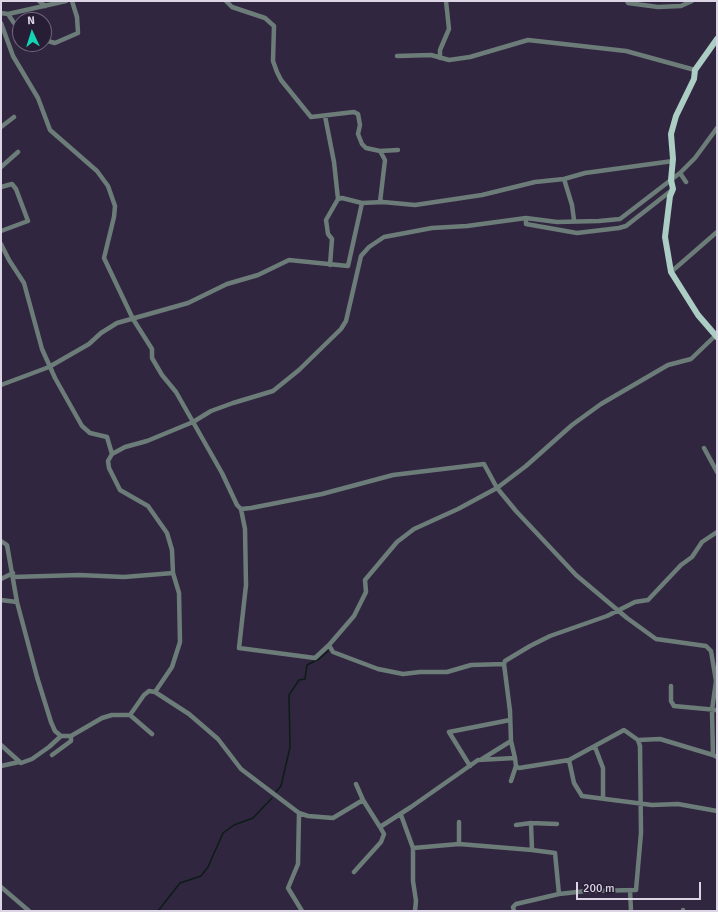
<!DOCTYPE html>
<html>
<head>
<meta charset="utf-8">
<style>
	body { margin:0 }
	#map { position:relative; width:718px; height:912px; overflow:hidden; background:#31263f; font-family:Signika,sans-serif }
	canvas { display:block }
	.frame { position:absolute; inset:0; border:2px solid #dbd5e5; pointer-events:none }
	.north { position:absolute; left:12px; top:12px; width:40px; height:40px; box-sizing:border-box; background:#271d34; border:1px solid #6f677b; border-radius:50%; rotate:356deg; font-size:11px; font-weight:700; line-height:16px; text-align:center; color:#dbd5e5 }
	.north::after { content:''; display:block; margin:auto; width:14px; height:18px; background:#12d5b4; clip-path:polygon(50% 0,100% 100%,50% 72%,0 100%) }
	.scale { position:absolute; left:576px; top:882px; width:125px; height:18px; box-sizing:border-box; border:2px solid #dbd5e5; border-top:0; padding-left:5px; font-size:12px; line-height:14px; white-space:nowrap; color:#dbd5e5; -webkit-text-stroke:3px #271d34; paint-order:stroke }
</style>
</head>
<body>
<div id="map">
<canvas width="718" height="912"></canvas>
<div class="frame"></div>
<div class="north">N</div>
<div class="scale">200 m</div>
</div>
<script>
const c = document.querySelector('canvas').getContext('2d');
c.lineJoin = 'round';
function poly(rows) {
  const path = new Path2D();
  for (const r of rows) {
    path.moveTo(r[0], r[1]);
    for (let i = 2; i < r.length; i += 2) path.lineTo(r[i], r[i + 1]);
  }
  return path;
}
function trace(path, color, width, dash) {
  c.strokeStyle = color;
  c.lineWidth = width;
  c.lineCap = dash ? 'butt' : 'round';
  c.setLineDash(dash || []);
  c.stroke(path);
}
const stream = poly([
	[276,792,281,786,290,747,289,695,299,680,305,679,307,665,319,659,328,651],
	[158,911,180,883,201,876,208,867,223,833,234,825,253,818,272,798]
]);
const minor = poly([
	[39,1,45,6],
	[226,1,232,7,265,18,274,26,273,61,277,72,281,80,311,117,354,112,358,114,360,125,358,134,362,144,366,148,380,151,385,160,380,202],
	[627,1,628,3,658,7,681,6,692,1],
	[1,13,8,14,66,1],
	[8,14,14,23,20,27],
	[1,23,13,56,38,98,50,130,97,171,108,186,115,206,114,217,104,258,133,319,152,349,152,358,162,375,176,392,222,473,237,505,241,509,251,508,322,494,393,475,484,464,497,488,516,511,576,575,627,618,656,639,706,646,711,651,716,681,712,710,713,755,717,757],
	[44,40,55,43,78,33,77,17,72,1],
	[397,56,431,55,449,60,470,57,528,40,626,51,695,70],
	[440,58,440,50,449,29,446,1],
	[325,116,334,162,338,199],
	[1,127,14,117],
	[380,151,398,150],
	[1,167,18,152],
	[680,173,686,182],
	[564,179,585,173,673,161],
	[1,187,12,184,16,189,28,221,1,231],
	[526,218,526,224,577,233,619,228,626,226,672,190],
	[1,244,9,260,24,283,42,349,55,378,82,426,90,433,107,437,112,454],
	[330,265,332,239,328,234,326,220,338,199,342,198,362,203],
	[671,272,717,232],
	[1,385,49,367,89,344,101,333,117,323,188,303,227,284,258,275,289,260,348,266,362,203,383,202,415,205,482,195,535,182,564,179,572,205,574,220],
	[704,448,717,472],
	[241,509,245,529,246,585,239,648,315,658,329,645,333,652,378,669,403,674,420,672,447,672,471,665,504,664,505,661,530,646,550,636,607,616,635,602,648,600,681,565,692,557,702,542,717,532],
	[1,541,7,545,17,602,37,677,51,722,55,731,61,736,49,747,32,759,21,763,1,745],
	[13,577,79,575,124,577,173,573],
	[1,579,13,573],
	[1,600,17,602],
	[329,645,354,616,366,592,365,580,397,542,414,529,458,509,497,488,526,466,572,425,601,404,668,365,691,359,716,335],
	[504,664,510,711,511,741,515,758],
	[671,686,671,701,674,706,717,710],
	[155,692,172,667,180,642,179,593,173,573,172,550,167,533,148,506,120,490,109,468,108,461,112,454,125,447,147,441,193,422,211,411,233,403,273,391,299,370,341,329,346,321,361,256,369,247,384,237,432,228,467,226,526,218,557,222,599,221,620,219,680,173,695,158,717,128],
	[130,715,152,734],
	[61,736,71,736,102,718,112,715,130,715,144,695,149,691,155,692,189,714,218,739,241,769,299,813,298,864,288,888,302,911],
	[595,747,603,768,603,797],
	[52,755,71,741,71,736],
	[482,759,511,741],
	[569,760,574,783,582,796,652,805,678,804,717,811],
	[1,766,19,762],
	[470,766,449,732,510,720],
	[511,781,516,766],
	[356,784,363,800],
	[299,813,308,816,333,818,363,800,380,827,411,807,478,760,515,758,516,766,519,768,569,760,624,730,638,740,660,739,713,755],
	[401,815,413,848,459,844],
	[459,822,459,844,532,850],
	[531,823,557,824],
	[516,825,531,823,532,850,555,853,559,894,586,891,636,890,641,833,640,746,638,740],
	[413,848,413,881,416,901,415,911],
	[354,872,381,842,384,834,380,827],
	[1,887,29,911],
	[630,890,631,911],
	[683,910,683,911],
	[514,911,513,907,516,904,559,894]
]);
const major = poly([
	[717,39,695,70,694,79,676,116,671,134,673,159,671,180,673,189,670,196,665,237,671,272,698,315,717,337]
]);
trace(stream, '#0c1c18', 1.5);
trace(minor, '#6c7c78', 4.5);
trace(major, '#abcdc3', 6);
</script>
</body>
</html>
